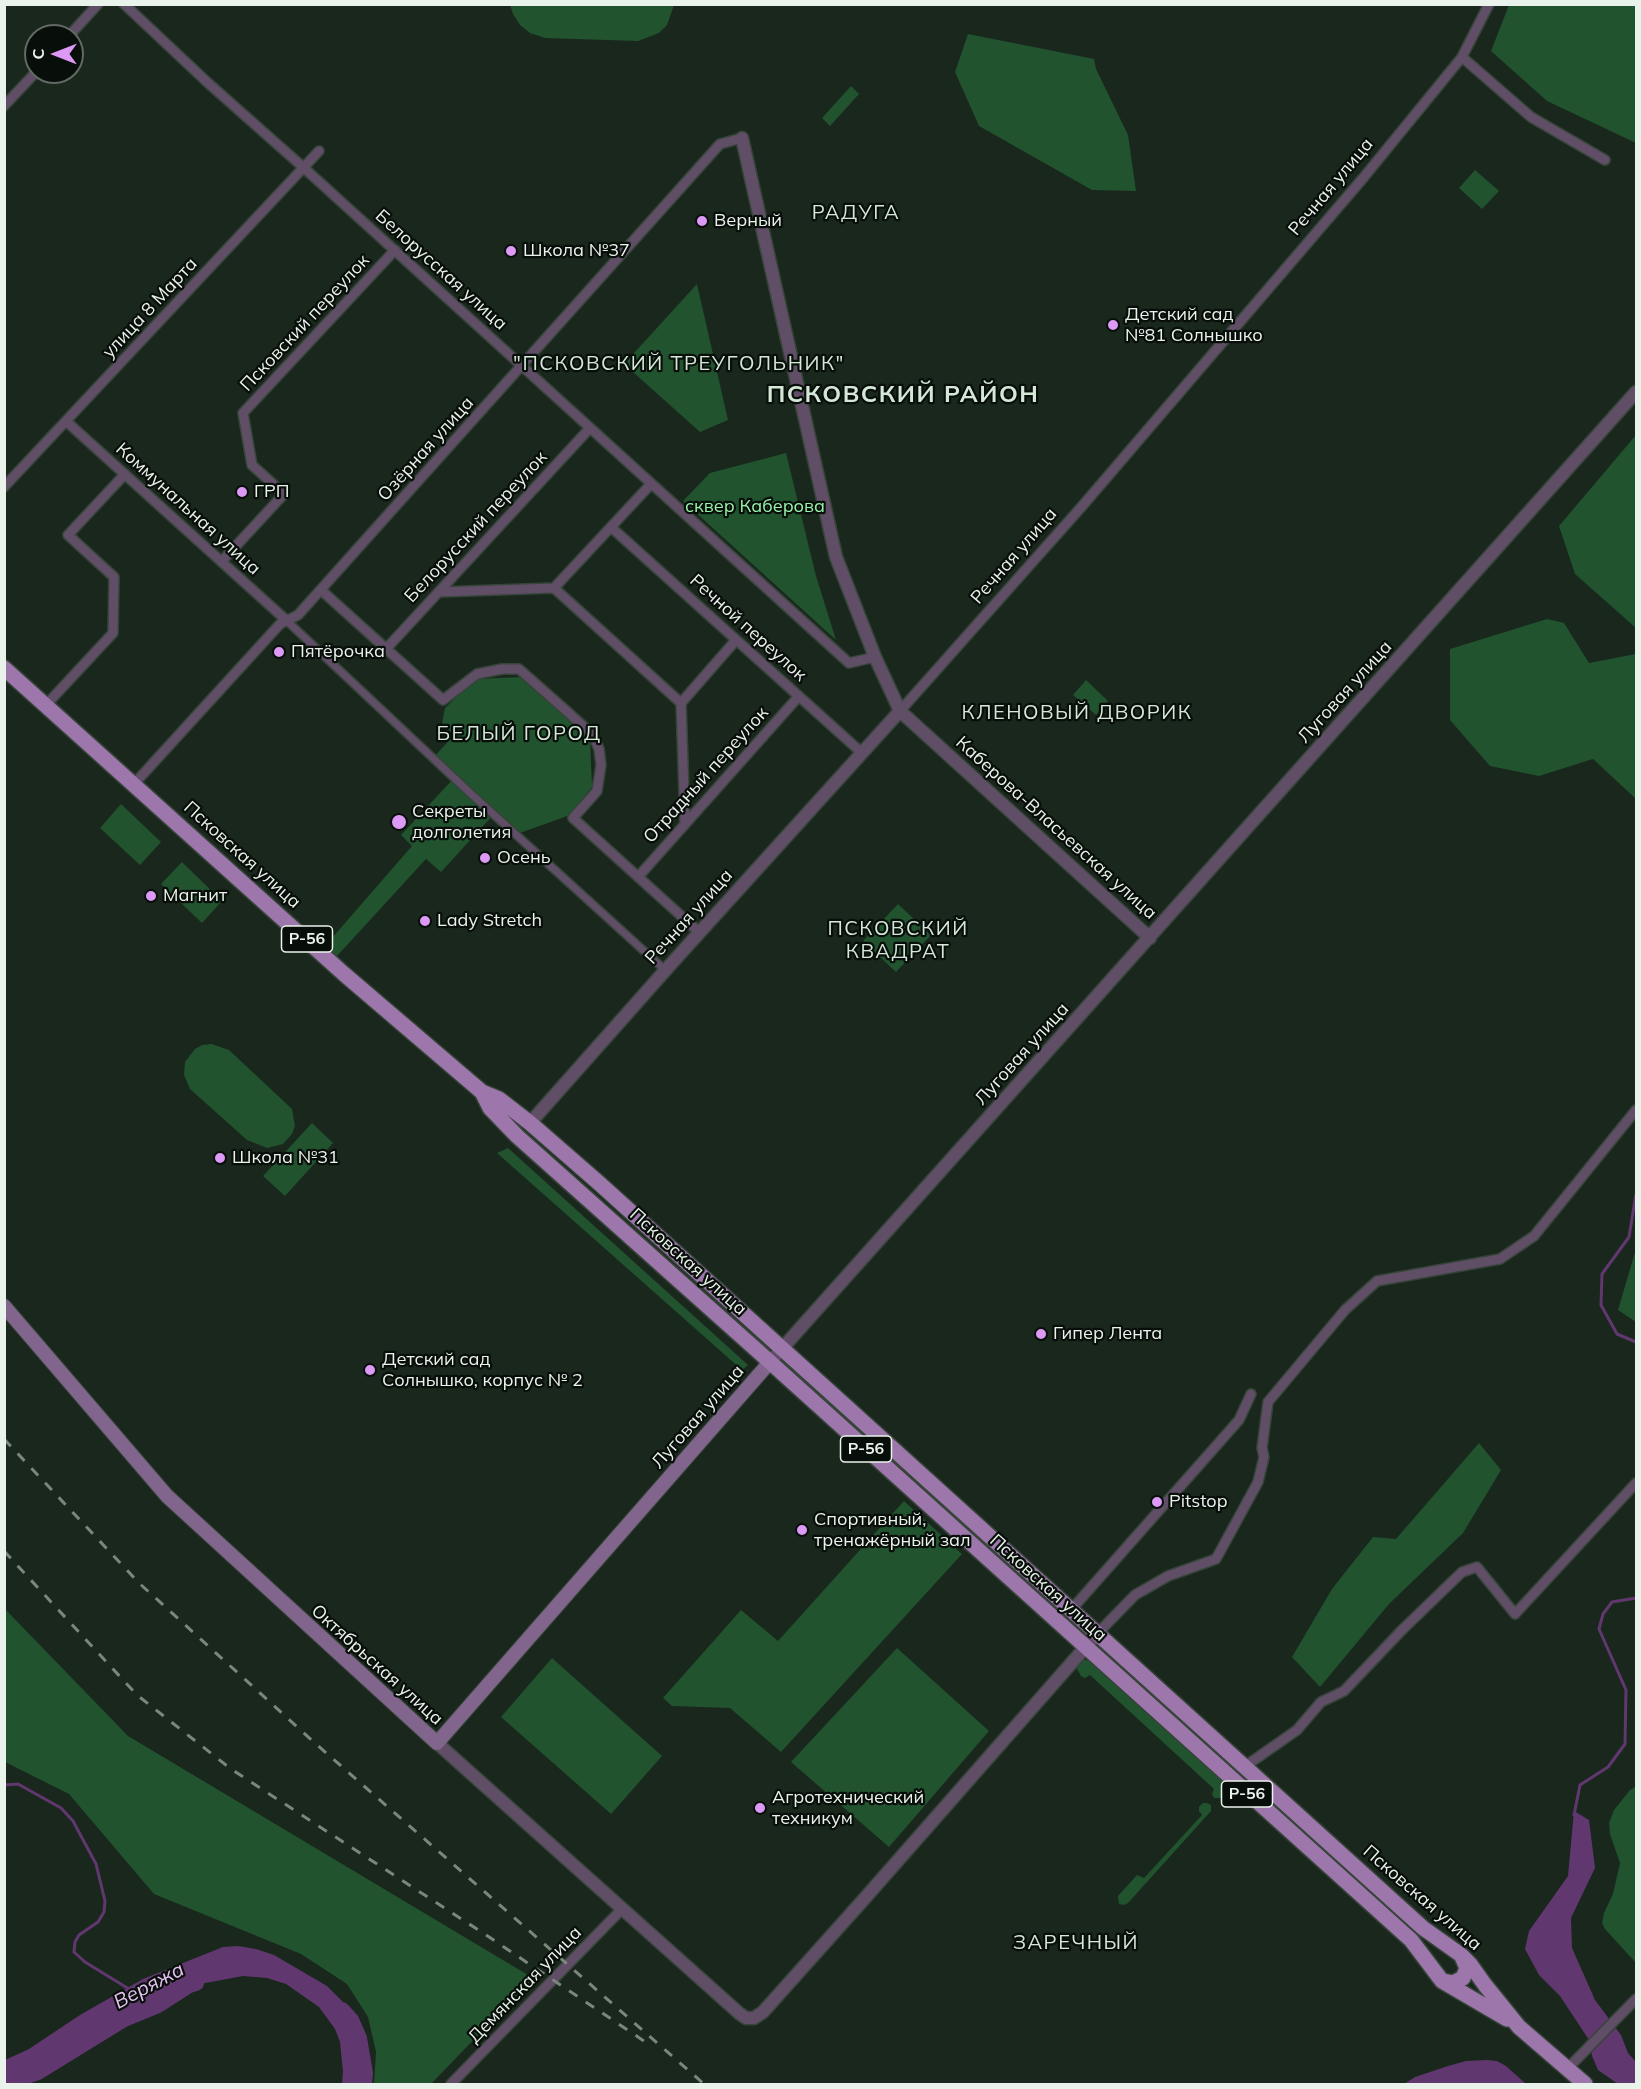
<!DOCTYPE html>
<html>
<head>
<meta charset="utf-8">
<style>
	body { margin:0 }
	#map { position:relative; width:1641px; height:2089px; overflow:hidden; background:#19271c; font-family:Mulish,sans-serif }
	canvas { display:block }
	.frame { position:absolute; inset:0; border:6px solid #eaf3eb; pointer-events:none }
	.north { position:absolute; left:24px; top:24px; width:60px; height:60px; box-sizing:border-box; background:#080e09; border:2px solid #626a63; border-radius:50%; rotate:270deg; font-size:16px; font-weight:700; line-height:24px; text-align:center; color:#eaf3eb }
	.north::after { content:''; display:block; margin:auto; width:21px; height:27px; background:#dc99f5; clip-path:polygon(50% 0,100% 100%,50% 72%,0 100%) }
</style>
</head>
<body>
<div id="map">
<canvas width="1641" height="2089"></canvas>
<div class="frame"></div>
<div class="north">С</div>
</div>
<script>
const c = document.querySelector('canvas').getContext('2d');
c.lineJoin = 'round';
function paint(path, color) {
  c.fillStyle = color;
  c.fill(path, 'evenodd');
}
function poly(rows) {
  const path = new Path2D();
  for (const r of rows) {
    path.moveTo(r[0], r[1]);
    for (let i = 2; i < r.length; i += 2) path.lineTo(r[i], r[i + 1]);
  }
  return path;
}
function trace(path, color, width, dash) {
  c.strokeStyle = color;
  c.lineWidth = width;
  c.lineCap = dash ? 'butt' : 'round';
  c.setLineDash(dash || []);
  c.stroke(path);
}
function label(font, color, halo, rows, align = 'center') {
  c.font = font + ' Mulish,sans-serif';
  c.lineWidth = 4.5;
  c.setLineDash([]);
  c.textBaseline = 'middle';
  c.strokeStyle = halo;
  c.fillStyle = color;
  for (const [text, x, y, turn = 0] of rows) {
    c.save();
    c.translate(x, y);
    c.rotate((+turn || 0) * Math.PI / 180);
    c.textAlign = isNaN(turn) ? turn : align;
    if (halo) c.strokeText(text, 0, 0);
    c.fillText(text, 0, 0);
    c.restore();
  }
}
const green = poly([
	[510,5,510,4,674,5,667,25,659,33,638,41,545,38,530,33,520,25,513,14],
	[1509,5,1636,5,1636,143,1547,101,1491,51],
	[968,34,1094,59,1096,69,1128,135,1136,191,1092,190,979,126,955,72],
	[851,86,859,94,830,126,822,118],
	[1475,170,1499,191,1482,209,1459,188],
	[697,284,728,420,700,432,624,364],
	[1636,435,1636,628,1575,574,1559,526],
	[786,453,816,576,836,640,683,501,710,473],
	[1547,619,1564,623,1589,663,1636,654,1636,799,1593,759,1539,776,1490,766,1450,720,1450,649],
	[522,677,590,738,592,787,570,815,517,834,494,814,441,872,426,859,337,956,325,946,412,846,401,835,454,778,433,758,454,735,442,723,445,708,475,679],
	[1086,680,1108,701,1096,715,1073,695],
	[121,804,161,842,140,865,100,828],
	[182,862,222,901,202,923,161,884],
	[898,904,931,935,896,972,863,941],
	[212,1044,229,1050,292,1109,295,1126,292,1134,283,1144,267,1148,247,1140,190,1089,184,1075,185,1062,195,1049,202,1045],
	[312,1123,333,1143,285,1196,263,1176],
	[508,1148,748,1365,742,1370,497,1153],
	[1636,1249,1636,1322,1618,1310],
	[1479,1443,1501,1470,1463,1533,1389,1604,1320,1687,1292,1657,1332,1589,1373,1537,1396,1539],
	[904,1501,962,1554,781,1752,730,1708,672,1706,663,1698,741,1610,778,1641],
	[4,1608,128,1736,533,1978,431,2084,374,2084,376,2052,368,2017,347,1984,301,1954,154,1894,69,1794,5,1762],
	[897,1648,989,1731,889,1847,791,1762],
	[552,1658,662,1756,611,1814,501,1717],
	[1082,1659,1089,1661,1228,1786,1228,1793,1223,1798,1214,1798,1212,1794,1214,1789,1090,1675,1085,1678,1081,1676,1076,1667],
	[1635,1787,1636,1788,1636,1963,1605,1929,1602,1923,1604,1913,1613,1894,1620,1863,1610,1834,1609,1823,1614,1810,1630,1790],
	[1207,1803,1211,1805,1211,1811,1128,1903,1124,1905,1119,1904,1118,1896,1137,1875,1144,1878,1202,1815,1199,1811,1199,1807,1203,1803]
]);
const water = poly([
	[1574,1811,1589,1820,1595,1868,1571,1918,1572,1948,1595,2000,1621,2035,1628,2053,1636,2062,1636,2084,1618,2084,1598,2070,1592,2056,1589,2040,1560,1996,1539,1975,1525,1949,1529,1931,1568,1876],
	[238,1946,256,1949,274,1955,327,1986,343,2002,354,2024,360,2049,362,2084,342,2084,343,2072,340,2042,335,2029,319,2007,286,1984,267,1978,243,1976,200,1984,175,1994,103,2032,42,2068,5,2084,5,2060,29,2049,80,2015,143,1979,223,1947],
	[1487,2060,1497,2061,1506,2066,1526,2084,1404,2084,1415,2077,1448,2066,1466,2061]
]);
const stream = poly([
	[1636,1194,1629,1237,1602,1274,1601,1305,1617,1334,1636,1342],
	[4,1785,18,1784,61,1808,73,1821,96,1864,105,1901,104,1912,98,1922,79,1935,75,1942,74,1952,85,1962,129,1989],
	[1574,1815,1580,1785,1608,1767,1625,1744,1626,1690,1599,1629,1603,1614,1612,1602,1636,1598]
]);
const river = poly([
	[342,2010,351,2020,359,2038,365,2073,364,2084],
	[4,2084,38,2072,124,2019,158,2005,189,1985,196,1983]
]);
const pedestrian = poly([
	[286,620,469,792,665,970]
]);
const minor = poly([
	[124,4,207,82,304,168,849,663,875,657],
	[69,36,98,4],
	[1462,57,1531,117,1605,160],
	[4,106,36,72],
	[67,422,286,620],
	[4,487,319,151],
	[612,528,862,753],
	[222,561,284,494,252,465,243,413,395,250],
	[554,588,651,484],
	[321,590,443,700,477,674,502,669,519,669,562,707,593,735,599,749,601,765,597,791,573,818,699,932],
	[439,592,554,588,681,703,685,823],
	[386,649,590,428],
	[681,703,736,640],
	[46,705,113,633,114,577,68,535,125,474],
	[900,711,1084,504,1364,177,1462,57,1489,4],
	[134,784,280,624,298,615,720,144,742,138],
	[638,877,799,696],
	[1071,1610,1239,1420,1251,1394],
	[1095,1636,1135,1595,1168,1576,1216,1559,1258,1482,1264,1457,1262,1448,1268,1402,1345,1310,1377,1281,1500,1259,1534,1236,1636,1110],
	[1244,1767,1297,1730,1321,1702,1344,1691,1402,1630,1462,1572,1477,1567,1515,1614,1636,1483],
	[1567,2069,1636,1999],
	[451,2084,622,1909]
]);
const tertiary = poly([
	[742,138,836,557,875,657,900,711,1150,938],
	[530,1123,671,964,900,711],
	[770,1362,1636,392],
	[437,1743,740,2014,746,2018,754,2018,763,2012,865,1898,1097,1634]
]);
const secondary = poly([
	[4,1306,167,1496,437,1743,770,1362]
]);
const primary = poly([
	[4,668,344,974,482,1092,499,1099,530,1123,600,1184,1423,1928,1461,1955,1470,1964,1485,1985,1519,2027,1585,2084],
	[482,1092,490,1108,517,1136,760,1353,1411,1940,1442,1981,1507,2019],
	[1442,1981,1453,1983,1463,1978,1467,1968,1462,1957]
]);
const rail = poly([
	[4,1439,139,1583,316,1744,704,2084],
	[4,1551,137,1695,231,1769,486,1935,644,2041]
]);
const markers = [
	[702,221,6,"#dc99f5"],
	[511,251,6,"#dc99f5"],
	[1113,325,6,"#dc99f5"],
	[242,492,6,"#dc99f5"],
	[279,652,6,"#dc99f5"],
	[399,822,8,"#dc99f5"],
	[485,858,6,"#dc99f5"],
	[151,896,6,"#dc99f5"],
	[425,921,6,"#dc99f5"],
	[220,1158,6,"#dc99f5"],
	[1041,1334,6,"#dc99f5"],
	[370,1370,6,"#dc99f5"],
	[1157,1502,6,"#dc99f5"],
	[802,1530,6,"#dc99f5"],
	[760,1808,6,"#dc99f5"]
];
const shields = [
	[307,939,51],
	[866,1449,51],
	[1247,1794,51]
];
const shieldNames = [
	["Р-56",307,939],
	["Р-56",866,1449],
	["Р-56",1247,1794]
];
const streetNames = [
	["Речная улица",1331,187,-50],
	["Белорусская улица",441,270,42],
	["улица 8 Марта",150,308,-47],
	["Псковский переулок",305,323,-47],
	["Озёрная улица",426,449,-48],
	["Коммунальная улица",188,509,42],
	["Белорусский переулок",476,527,-47],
	["Речная улица",1014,556,-49],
	["Речной переулок",748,628,42],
	["Луговая улица",1345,692,-48],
	["Отрадный переулок",706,775,-48],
	["Каберова-Власьевская улица",1056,828,42],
	["Псковская улица",242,855,42],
	["Речная улица",689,917,-48],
	["Луговая улица",1022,1054,-48],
	["Псковская улица",688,1262,42],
	["Луговая улица",698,1417,-49],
	["Псковская улица",1048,1588,42],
	["Октябрьская улица",377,1665,42],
	["Псковская улица",1422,1898,41],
	["Демянская улица",525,1985,-46]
];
const poiNames = [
	["Верный",714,221],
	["Школа №37",523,251],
	["Детский сад",1125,315],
	["№81 Солнышко",1125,336],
	["ГРП",254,492],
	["Пятёрочка",291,652],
	["Секреты",412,812],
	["долголетия",412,833],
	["Осень",497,858],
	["Магнит",163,896],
	["Lady Stretch",437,921],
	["Школа №31",232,1158],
	["Гипер Лента",1053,1334],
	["Детский сад",382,1360],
	["Солнышко, корпус № 2",382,1381],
	["Pitstop",1169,1502],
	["Спортивный,",814,1520],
	["тренажёрный зал",814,1541],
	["Агротехнический",772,1798],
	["техникум",772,1819]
];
const parkNames = [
	["сквер Каберова",755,507]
];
const neighbourhoodNames = [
	["РАДУГА",856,213],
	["\"ПСКОВСКИЙ ТРЕУГОЛЬНИК\"",679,364],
	["КЛЕНОВЫЙ ДВОРИК",1077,713],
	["БЕЛЫЙ ГОРОД",519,734],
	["ПСКОВСКИЙ",898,929],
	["КВАДРАТ",898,952],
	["ЗАРЕЧНЫЙ",1076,1943]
];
const waterNames = [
	["Веряжа",149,1986,-28]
];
const districtNames = [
	["ПСКОВСКИЙ РАЙОН",903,395]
];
paint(green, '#22532f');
paint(water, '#613770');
trace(stream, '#613770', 3);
trace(river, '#613770', 16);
trace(pedestrian, '#364439', 10);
trace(minor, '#364439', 12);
trace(tertiary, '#364439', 15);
trace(secondary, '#364439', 16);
trace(primary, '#364439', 18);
trace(pedestrian, '#604e67', 7);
trace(minor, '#604e67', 9);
trace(tertiary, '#604e67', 12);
trace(secondary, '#82658d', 14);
trace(primary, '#9d77ab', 15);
trace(rail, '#7b867d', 3, [10, 10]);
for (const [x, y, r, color] of markers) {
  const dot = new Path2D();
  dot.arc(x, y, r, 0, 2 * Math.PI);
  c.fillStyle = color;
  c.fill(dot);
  trace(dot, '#080e09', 2);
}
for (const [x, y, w] of shields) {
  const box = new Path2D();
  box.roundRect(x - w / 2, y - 13, w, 26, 4.5);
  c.fillStyle = '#080e09';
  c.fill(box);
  trace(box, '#eaf3eb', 1.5);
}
label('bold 16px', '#eaf3eb', null, shieldNames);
label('18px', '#eaf3eb', '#080e09', streetNames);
label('18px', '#eaf3eb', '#080e09', poiNames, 'left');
label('18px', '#97f2aa', '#080e09', parkNames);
c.letterSpacing = '1.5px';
label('20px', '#d5e8d8', '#080e09', neighbourhoodNames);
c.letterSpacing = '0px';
label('italic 20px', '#e7c2f5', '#080e09', waterNames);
c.letterSpacing = '1.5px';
label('bold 24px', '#d5e8d8', '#080e09', districtNames);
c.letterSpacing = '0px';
</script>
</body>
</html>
